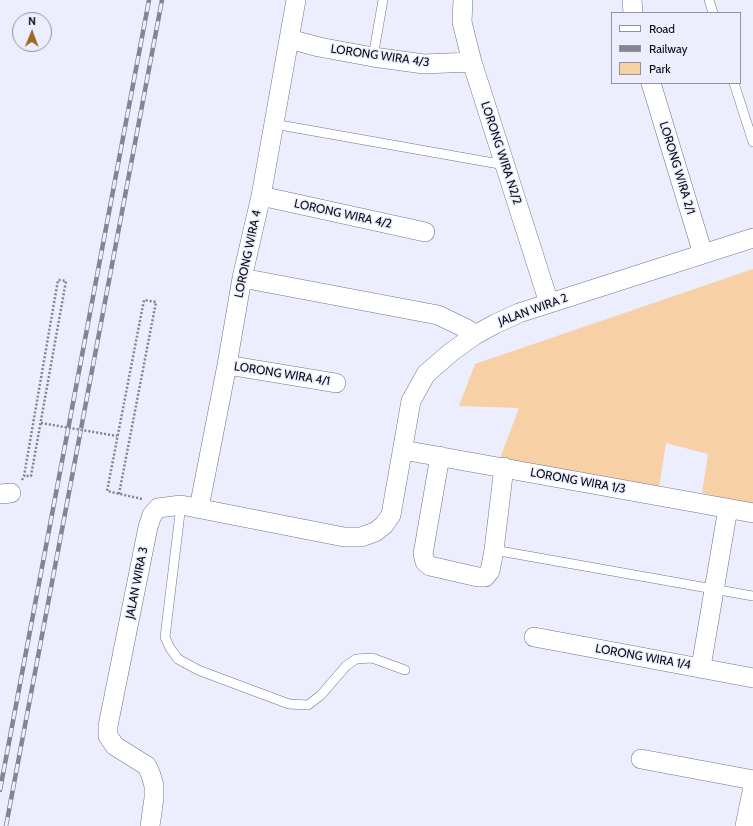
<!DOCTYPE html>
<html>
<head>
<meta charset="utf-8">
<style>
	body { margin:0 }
	#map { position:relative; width:753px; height:826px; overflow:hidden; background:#eceefe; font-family:Cabin,sans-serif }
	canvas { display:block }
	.legend { position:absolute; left:611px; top:12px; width:130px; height:72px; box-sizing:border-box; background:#eceefe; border:1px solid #9293a0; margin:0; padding:5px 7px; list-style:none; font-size:12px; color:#0a0b13 }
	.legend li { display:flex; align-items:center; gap:8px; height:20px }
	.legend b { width:20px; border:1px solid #9293a0 }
	.north { position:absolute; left:12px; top:12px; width:40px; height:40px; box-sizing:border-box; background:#eceefe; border:1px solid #9293a0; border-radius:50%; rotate:1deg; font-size:11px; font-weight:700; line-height:16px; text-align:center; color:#0a0b13 }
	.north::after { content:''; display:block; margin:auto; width:14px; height:18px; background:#a06a24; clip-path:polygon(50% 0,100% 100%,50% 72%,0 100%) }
</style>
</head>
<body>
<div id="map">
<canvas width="753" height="826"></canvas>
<ul class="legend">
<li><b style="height:5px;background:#fff"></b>Road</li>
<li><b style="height:5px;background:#848592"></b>Railway</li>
<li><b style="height:11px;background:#f8d0a5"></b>Park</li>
</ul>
<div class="north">N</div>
</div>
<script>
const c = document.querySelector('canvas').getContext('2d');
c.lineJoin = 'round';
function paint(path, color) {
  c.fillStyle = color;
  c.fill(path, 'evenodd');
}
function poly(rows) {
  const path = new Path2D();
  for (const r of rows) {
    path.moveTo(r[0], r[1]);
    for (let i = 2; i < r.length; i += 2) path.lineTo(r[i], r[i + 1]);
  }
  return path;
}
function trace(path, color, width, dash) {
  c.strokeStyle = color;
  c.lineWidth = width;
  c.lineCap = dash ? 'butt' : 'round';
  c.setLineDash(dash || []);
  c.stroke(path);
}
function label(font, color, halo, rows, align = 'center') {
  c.font = font + ' Cabin,sans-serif';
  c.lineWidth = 3;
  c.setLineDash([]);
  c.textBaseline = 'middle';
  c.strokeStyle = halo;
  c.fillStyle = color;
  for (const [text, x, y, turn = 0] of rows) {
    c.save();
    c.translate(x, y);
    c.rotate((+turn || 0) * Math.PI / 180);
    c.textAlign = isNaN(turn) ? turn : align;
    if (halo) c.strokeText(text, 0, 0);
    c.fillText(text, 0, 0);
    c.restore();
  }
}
const green = poly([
	[753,269,753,504,702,493,708,454,666,443,659,487,499,461,519,408,459,406,475,364]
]);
const path = poly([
	[22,480,24,476,58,280,66,281,31,476,24,476],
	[119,494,156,302,144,300,107,491,142,499]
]);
const lane = poly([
	[709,0,713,13],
	[373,57,383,0],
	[734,83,753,142],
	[274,124,505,165],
	[181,505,165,637,170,648,178,659,198,670,289,704,308,705,321,695,346,666,356,659,372,658,405,670],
	[494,550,753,596]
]);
const street = poly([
	[463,0,462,22,472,62,549,303],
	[632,0,633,13],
	[289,39,319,47,373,57,424,64,472,62],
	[651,83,703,254],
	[261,196,425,232],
	[242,278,438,315,467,329,475,335],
	[227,365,336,383],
	[403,450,753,513],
	[440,456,423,554,425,562,430,566,478,577,485,577,490,571,494,550,504,467],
	[0,494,11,493],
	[199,508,227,365,242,278,261,196,296,0],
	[534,637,753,678],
	[701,667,728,508],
	[641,759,753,780],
	[150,826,154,798,154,786,151,775,147,766,115,746,108,736,108,726,148,527,152,515,158,508,181,505,344,537,361,537,375,532,384,525,391,515,411,401,426,374,450,353,475,335,495,324,519,313,753,238],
	[745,826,753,787]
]);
const rail = poly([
	[0,790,149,0],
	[6,826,162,0]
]);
const pathBridge = poly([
	[41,423,117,436]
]);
const streetNames = [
	["LORONG WIRA 4/3",380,56,8],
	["LORONG WIRA N2/2",501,153,72],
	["LORONG WIRA 2/1",677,168,73],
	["LORONG WIRA 4/2",343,214,12],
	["LORONG WIRA 4",248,254,-78],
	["JALAN WIRA 2",533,310,-20],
	["LORONG WIRA 4/1",282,374,9],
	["LORONG WIRA 1/3",578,481,10],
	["JALAN WIRA 3",137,583,-79],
	["LORONG WIRA 1/4",643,657,10]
];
paint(green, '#f8d0a5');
trace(lane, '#70738a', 10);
trace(street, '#70738a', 20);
trace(path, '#82838f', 2.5, [2, 2]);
trace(lane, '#fff', 9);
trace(street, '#fff', 19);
trace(rail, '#848592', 4.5);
trace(rail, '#eceefe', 3, [9]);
trace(pathBridge, '#82838f', 2.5, [2, 2]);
label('12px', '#0a0b13', '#eceefe', streetNames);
</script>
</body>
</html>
